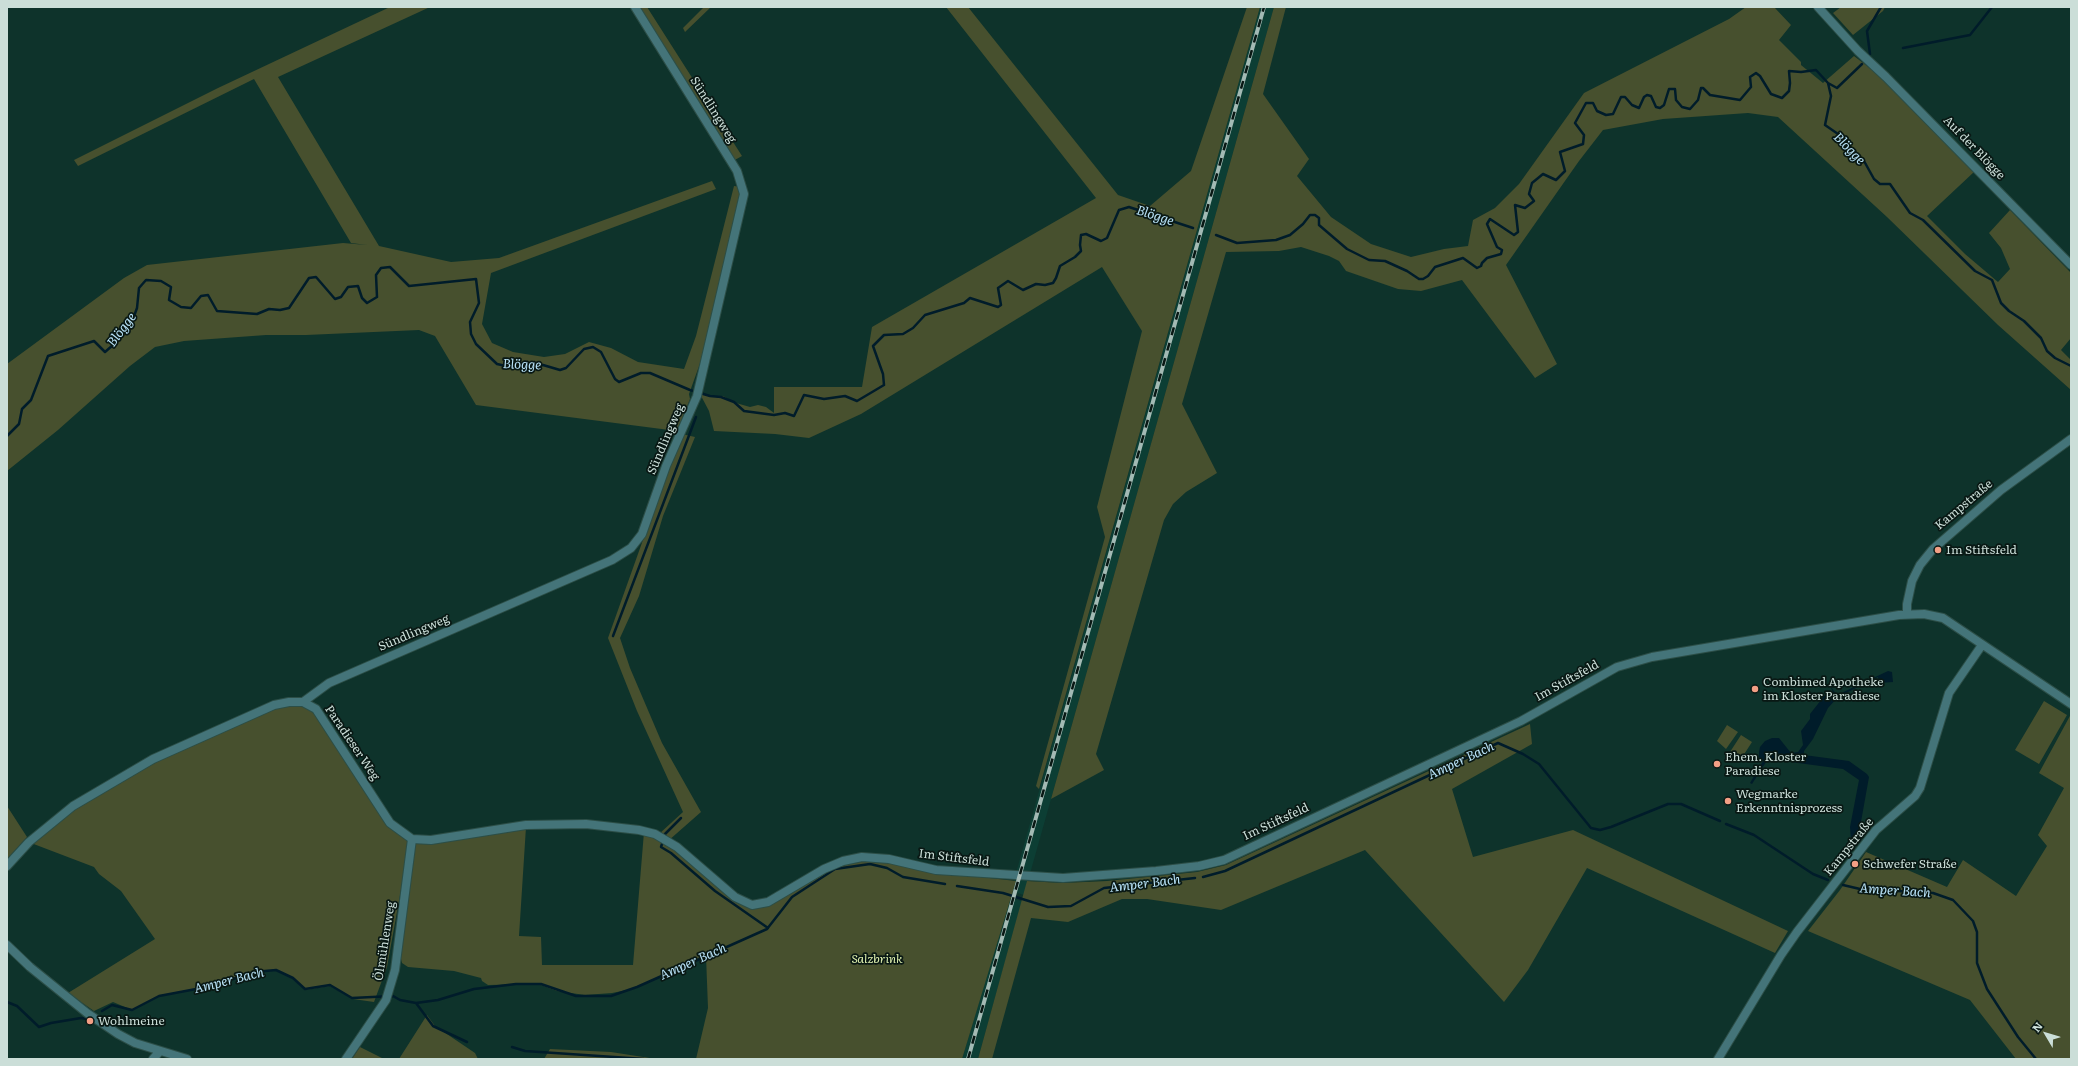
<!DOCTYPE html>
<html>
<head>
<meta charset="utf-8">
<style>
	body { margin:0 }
	#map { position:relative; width:2078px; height:1066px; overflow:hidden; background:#0e332b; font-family:Literata,serif }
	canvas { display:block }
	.frame { position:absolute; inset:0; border:8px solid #cbded8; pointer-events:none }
	.north { position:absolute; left:2026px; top:1014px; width:40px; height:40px; -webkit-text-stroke:3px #091814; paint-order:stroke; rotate:308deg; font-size:11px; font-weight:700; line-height:16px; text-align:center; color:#cbded8 }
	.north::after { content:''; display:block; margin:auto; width:14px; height:18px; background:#cbded8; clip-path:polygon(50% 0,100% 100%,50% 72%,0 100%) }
</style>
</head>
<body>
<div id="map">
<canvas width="2078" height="1066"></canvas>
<div class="frame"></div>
<div class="north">N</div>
</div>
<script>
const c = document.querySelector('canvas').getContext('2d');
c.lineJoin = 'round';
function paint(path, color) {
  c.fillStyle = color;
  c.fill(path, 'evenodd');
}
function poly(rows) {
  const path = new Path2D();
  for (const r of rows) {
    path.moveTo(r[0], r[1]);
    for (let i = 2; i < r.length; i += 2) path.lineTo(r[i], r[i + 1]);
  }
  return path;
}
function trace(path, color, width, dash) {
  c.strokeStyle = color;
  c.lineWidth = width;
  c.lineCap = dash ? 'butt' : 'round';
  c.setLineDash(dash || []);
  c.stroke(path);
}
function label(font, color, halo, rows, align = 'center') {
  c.font = font + ' Literata,serif';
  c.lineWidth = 3.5;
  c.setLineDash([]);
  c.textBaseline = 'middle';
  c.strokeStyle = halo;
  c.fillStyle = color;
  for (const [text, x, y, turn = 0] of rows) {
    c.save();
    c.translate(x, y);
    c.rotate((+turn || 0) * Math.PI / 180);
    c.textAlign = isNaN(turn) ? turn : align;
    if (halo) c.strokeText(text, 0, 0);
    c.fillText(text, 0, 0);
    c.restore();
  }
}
const built = poly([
	[1260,7,1274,7,1024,895,1011,891,1014,880],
	[1010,898,1022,901,978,1059,962,1059]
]);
const green = poly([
	[390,7,430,7,278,77,379,246,451,262,499,258,712,181,716,189,491,273,482,324,492,343,513,352,544,357,565,354,589,342,611,348,638,362,684,369,696,336,734,186,741,187,742,200,707,344,689,394,690,399,677,431,476,405,435,336,419,330,306,335,266,335,184,341,155,347,130,366,58,430,7,471,7,364,124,278,147,265,343,243,367,245,351,243,254,79,78,166,74,160,218,88],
	[637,7,647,7,742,156,733,161],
	[704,7,711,7,685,32,683,28],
	[946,7,968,7,1118,195,1150,206,1191,171,1247,7,1260,7,1039,789,1036,786,1105,537,1097,507,1142,331,1102,267,861,414,809,438,775,434,714,431,709,411,699,392,712,396,723,396,736,403,750,407,758,405,766,407,774,413,774,387,862,387,872,327,1096,198],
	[1274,7,1286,7,1263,94,1309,159,1297,176,1331,217,1371,244,1411,257,1444,249,1468,246,1473,220,1495,208,1519,184,1584,93,1729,19,1746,7,1774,7,1791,25,1779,40,1801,62,1801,65,1823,83,1854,56,1884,79,1974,172,1927,216,1965,254,1998,282,2010,269,2001,248,1989,233,2010,210,2071,273,2071,338,2061,350,2071,360,2071,390,1998,325,1887,217,1778,117,1748,113,1663,119,1603,130,1579,161,1506,265,1557,364,1535,378,1462,280,1421,291,1398,289,1346,271,1339,261,1329,256,1301,247,1279,251,1226,252,1182,404,1217,473,1186,492,1173,504,1164,520,1096,754,1104,770,1051,799],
	[1841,7,1885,7,1883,11,1853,35,1833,13],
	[682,434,695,437,663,516,639,596,620,638,630,668,662,743,701,812,668,841,659,834,683,812,637,711,608,638,669,467],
	[2044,701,2067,715,2039,764,2015,750],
	[304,705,315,711,389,825,410,840,387,967,374,1002,353,999,330,986,305,990,293,979,276,970,255,973,212,986,159,996,132,1010,113,1002,94,1011,68,993,155,939,121,891,99,874,94,867,31,843,74,809,154,761,276,707],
	[2071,714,2071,1059,2016,1059,1970,1000,1808,931,1840,890,1866,852,1947,887,1963,860,2016,896,2047,846,2038,835,2064,788,2039,773],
	[1530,724,1532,744,1452,789,1473,857,1573,830,1788,931,1775,953,1587,868,1528,970,1504,1002,1365,850,1221,910,1147,899,1122,899,1068,922,1031,918,992,1059,978,1059,1027,881,1062,883,1107,881,1197,872,1226,865],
	[1727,725,1738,732,1726,749,1717,741],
	[1741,735,1752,742,1741,759,1730,752],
	[7,806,27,837,7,859],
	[526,827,519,936,541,937,542,965,633,965,644,832,676,849,751,906,826,870,871,855,937,872,1016,881,962,1059,696,1059,708,1008,706,956,637,988,612,993,585,995,557,991,538,984,488,985,482,981,481,978,454,971,408,967,402,963,400,955,413,841],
	[427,1015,435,1026,475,1053,478,1059,399,1059],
	[360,1047,384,1059,352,1059],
	[550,1049,611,1052,656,1059,544,1059]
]);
const water = poly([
	[1888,671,1892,672,1893,682,1879,683,1878,677,1838,697,1828,708,1813,739,1804,751,1804,755,1849,761,1867,774,1869,777,1859,833,1855,841,1851,841,1850,827,1859,780,1843,769,1768,759,1752,784,1750,783,1763,761,1759,757,1759,752,1760,747,1765,741,1772,738,1779,738,1791,753,1798,752,1803,745,1801,731,1810,719,1810,714,1825,695,1830,698,1833,692,1830,686,1837,695]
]);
const stream = poly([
	[1903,48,1970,35,1992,7],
	[1870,54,1867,31,1881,7],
	[1828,83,1837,88,1862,64],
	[1216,235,1237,243,1276,240,1290,235,1303,224,1310,215,1315,215,1319,218,1319,225,1347,249,1369,260,1385,261,1407,271,1419,279,1423,279,1428,276,1435,267,1463,258,1477,268,1481,266,1482,263,1487,258,1501,254,1502,250,1497,247,1487,224,1490,219,1514,235,1518,232,1515,205,1525,208,1534,201,1529,194,1532,183,1543,174,1556,180,1565,171,1560,152,1583,144,1584,135,1575,123,1586,103,1593,103,1597,111,1606,115,1613,114,1621,97,1625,97,1632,105,1639,108,1644,97,1647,95,1651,96,1656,107,1660,108,1664,105,1669,89,1675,89,1676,100,1682,107,1690,109,1698,100,1701,88,1703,88,1710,95,1740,100,1751,87,1750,77,1756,73,1760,76,1771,94,1782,98,1789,91,1790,83,1789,71,1801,72,1816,70,1828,83,1831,96,1825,125,1838,134,1864,161,1874,179,1880,184,1890,184,1910,213,1923,220,1975,271,1992,280,2001,303,2009,311,2024,321,2041,338,2047,351,2055,358,2071,366],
	[7,436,19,424,22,409,31,400,48,356,94,341,105,352,113,345,119,330,133,319,137,308,139,288,146,280,161,281,171,287,169,300,181,307,191,308,201,296,208,295,217,311,257,314,269,309,280,310,289,308,309,278,316,277,335,299,341,297,348,287,358,286,362,298,367,303,377,297,376,275,381,268,390,267,409,286,476,279,479,303,470,322,471,334,476,344,497,364,506,366,543,365,560,370,566,368,584,349,593,347,601,352,615,379,619,382,641,373,650,373,690,390,710,396,721,397,734,402,744,411,774,415,785,413,794,416,804,395,824,399,845,396,857,401,884,385,883,374,873,346,884,335,903,334,913,328,925,315,964,303,970,298,998,307,1001,305,998,288,1008,281,1023,290,1036,284,1045,285,1053,283,1056,278,1060,266,1075,257,1081,251,1080,245,1081,235,1086,234,1101,241,1107,238,1119,210,1129,207,1193,228],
	[613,636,696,417],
	[1726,824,1754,835,1813,874,1828,880],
	[665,834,681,818],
	[662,844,661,847,671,853,715,891,768,928],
	[1203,877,1225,871,1498,743,1523,754,1539,764,1591,828,1600,830,1611,827,1668,804,1681,804,1720,821],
	[1843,885,1860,889,1933,893,1953,900,1973,921,1977,932,1977,963,1987,989,2018,1037,2036,1059],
	[957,886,1003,893,1048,907,1071,906,1104,888,1195,878],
	[7,1002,17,1006,39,1027,51,1023,81,1018,86,1019],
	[416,1003,438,1000,474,989,516,984,541,984,576,996,611,996,637,987,767,929,792,897,835,869,870,864,887,868,903,877,945,884],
	[102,1011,112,1005,132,1010,159,996,212,986,254,972,276,970,293,978,305,989,330,985,352,998,393,996,400,1000,416,1003,433,1026,467,1042],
	[512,1047,525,1051,644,1059]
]);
const minor = poly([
	[1818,7,1858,51,1886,77,2071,265],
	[1907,614,1907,604,1912,581,1920,565,1933,549,2001,490,2071,439],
	[303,702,329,683,612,560,631,548,642,534,666,466,697,396,744,194,737,171,635,7],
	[7,866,29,842,73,806,153,759,274,705,289,702,303,702,316,709,390,823,412,839,431,840,526,825,586,824,639,830,655,834,677,847,735,897,752,905,768,902,824,869,843,861,862,857,889,859,936,870,1063,878,1156,871,1199,866,1224,860,1521,721,1617,667,1652,657,1899,615,1924,614,1943,618,2071,704],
	[7,945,30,967,87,1013,118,1034,135,1043,187,1059],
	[153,1059,160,1051],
	[346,1059,386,1000,395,970,412,839],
	[1718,1059,1781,955,1797,932,1876,830,1915,796,1920,788,1949,693,1982,645]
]);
const rail = poly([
	[968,1059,1264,7]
]);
const markers = [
	[1938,550,4,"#f39f85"],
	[1755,689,4,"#f39f85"],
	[1717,764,4,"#f39f85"],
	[1728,801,4,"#f39f85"],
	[1855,864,4,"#f39f85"],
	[90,1021,4,"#f39f85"]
];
const streetNames = [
	["Sündlingweg",713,110,58],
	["Auf der Blögge",1974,148,46],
	["Sündlingweg",666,439,-67],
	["Kampstraße",1964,505,-40],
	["Sündlingweg",414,633,-23],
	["Im Stiftsfeld",1567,681,-29],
	["Paradieser Weg",352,743,56],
	["Im Stiftsfeld",1276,822,-25],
	["Kampstraße",1849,847,-51],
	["Im Stiftsfeld",954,858,7],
	["Ölmühlenweg",385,941,-81]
];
const poiNames = [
	["Im Stiftsfeld",1946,550],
	["Combimed Apotheke",1763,682],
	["im Kloster Paradiese",1763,696],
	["Ehem. Kloster",1725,757],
	["Paradiese",1725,771],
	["Wegmarke",1736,794],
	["Erkenntnisprozess",1736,808],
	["Schwefer Straße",1863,864],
	["Wohlmeine",98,1021]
];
const parkNames = [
	["Salzbrink",877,959]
];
const waterNames = [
	["Blögge",1849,149,46],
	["Blögge",1155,216,18],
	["Blögge",122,330,-53],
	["Blögge",522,365,2],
	["Amper Bach",1461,761,-25],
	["Amper Bach",1145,884,-7],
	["Amper Bach",1895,891,4],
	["Amper Bach",693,962,-24],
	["Amper Bach",229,981,-14]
];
paint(built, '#0c3e34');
paint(green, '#47502e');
paint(water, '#001c2a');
trace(stream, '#001c2a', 2.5);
trace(minor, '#2c4e47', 10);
trace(minor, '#447479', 8);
trace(rail, '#a3bab4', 4);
trace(rail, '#091814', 2.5, [8]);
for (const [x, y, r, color] of markers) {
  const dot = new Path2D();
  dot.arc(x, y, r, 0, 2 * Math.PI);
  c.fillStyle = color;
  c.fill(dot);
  trace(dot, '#091814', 1.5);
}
label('12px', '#cbded8', '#091814', streetNames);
label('12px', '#cbded8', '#091814', poiNames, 'left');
label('italic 12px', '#ddeead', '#091814', parkNames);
label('italic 13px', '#b9e3f8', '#091814', waterNames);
</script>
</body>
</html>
